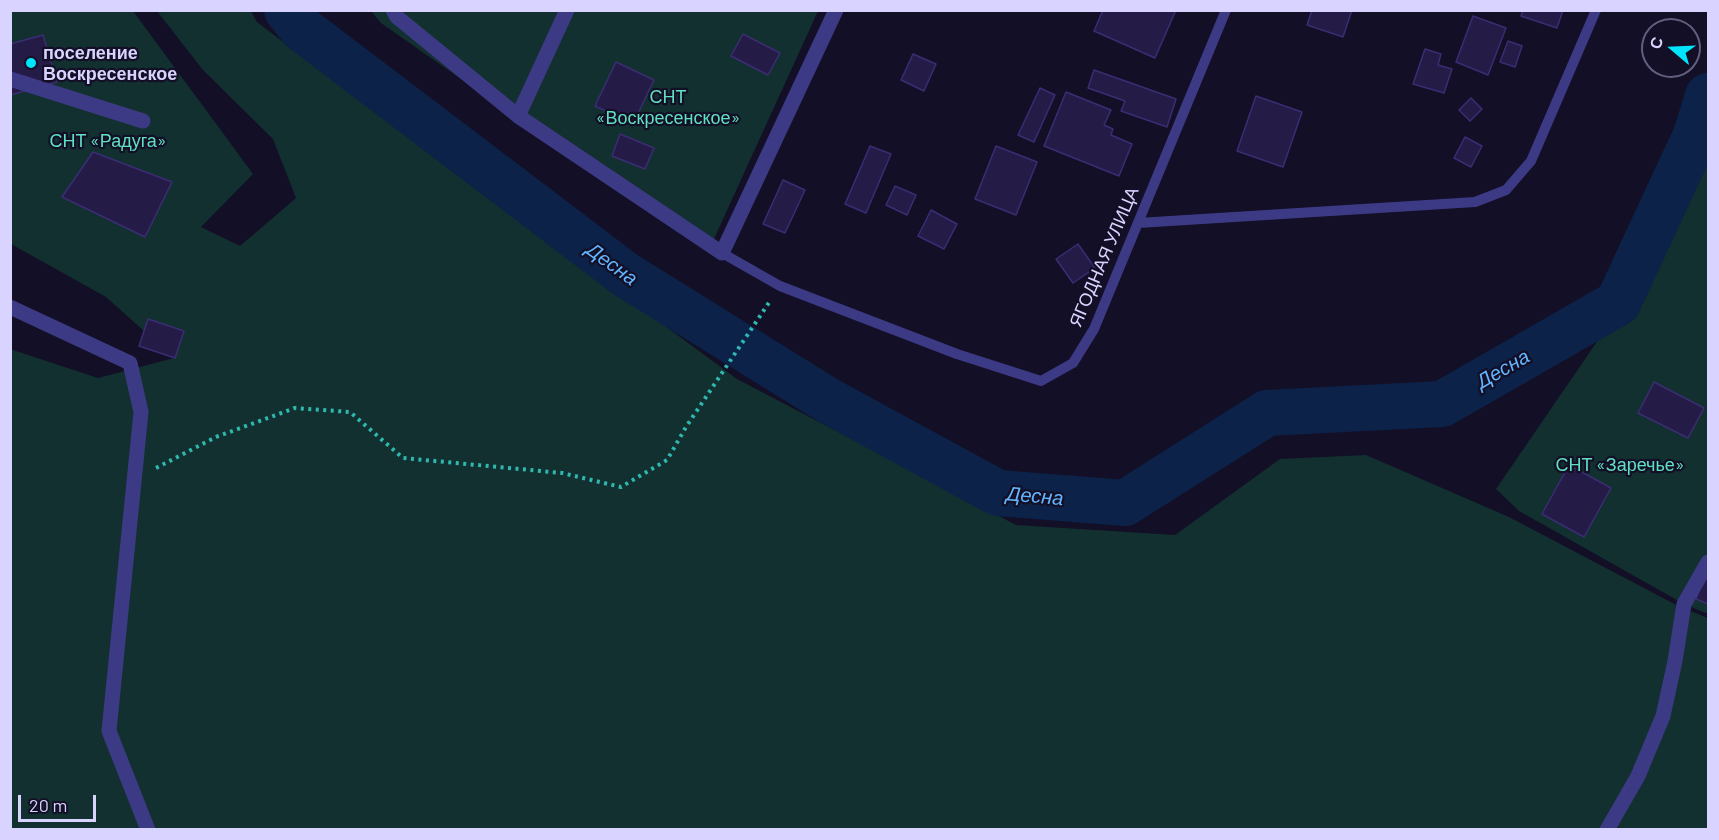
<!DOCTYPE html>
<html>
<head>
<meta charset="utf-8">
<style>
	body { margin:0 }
	#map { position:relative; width:1719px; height:840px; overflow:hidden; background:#130f26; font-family:Barlow,sans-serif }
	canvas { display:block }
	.frame { position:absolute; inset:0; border:12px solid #d9d4ff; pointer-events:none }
	.north { position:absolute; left:1641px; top:18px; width:60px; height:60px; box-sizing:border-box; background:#130f26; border:2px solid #625e7d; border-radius:50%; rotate:289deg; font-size:16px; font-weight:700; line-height:24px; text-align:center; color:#d9d4ff }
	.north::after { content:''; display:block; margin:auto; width:21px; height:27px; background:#00e5ff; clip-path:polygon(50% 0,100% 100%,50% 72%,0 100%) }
	.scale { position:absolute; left:18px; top:795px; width:78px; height:27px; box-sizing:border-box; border:3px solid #d9d4ff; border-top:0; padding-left:8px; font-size:18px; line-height:21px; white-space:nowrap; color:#d9d4ff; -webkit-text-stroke:4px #130f26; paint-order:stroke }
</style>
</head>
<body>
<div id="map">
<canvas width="1719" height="840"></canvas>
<div class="frame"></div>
<div class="north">С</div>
<div class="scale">20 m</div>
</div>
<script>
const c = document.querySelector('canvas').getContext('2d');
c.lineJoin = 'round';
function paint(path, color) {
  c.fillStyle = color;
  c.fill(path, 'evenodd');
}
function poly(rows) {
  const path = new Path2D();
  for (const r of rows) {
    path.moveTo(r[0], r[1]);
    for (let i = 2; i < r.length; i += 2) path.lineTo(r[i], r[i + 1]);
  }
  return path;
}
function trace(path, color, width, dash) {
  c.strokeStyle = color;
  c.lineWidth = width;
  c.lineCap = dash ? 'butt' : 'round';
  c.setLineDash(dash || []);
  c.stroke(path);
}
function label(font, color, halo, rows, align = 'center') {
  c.font = font + ' Barlow,sans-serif';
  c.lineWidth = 4.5;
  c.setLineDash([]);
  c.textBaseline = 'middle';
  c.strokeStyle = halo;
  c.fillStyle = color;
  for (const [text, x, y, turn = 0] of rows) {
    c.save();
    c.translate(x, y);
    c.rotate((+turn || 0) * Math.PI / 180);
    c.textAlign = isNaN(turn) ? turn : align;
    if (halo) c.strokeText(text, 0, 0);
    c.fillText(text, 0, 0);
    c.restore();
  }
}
const green = poly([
	[11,11,133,11,253,174,201,227,240,246,296,198,273,139,203,70,157,11,251,11,257,22,363,103,737,379,1016,525,1175,535,1280,459,1366,455,1509,517,1680,607,1708,618,1708,829,11,829,10,349,98,378,174,358,106,297,11,244],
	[371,11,818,11,708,252,381,23],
	[1708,131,1708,614,1684,604,1519,511,1496,489,1629,295]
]);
const river = poly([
	[287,10,302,29,626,275,829,401,998,493,1125,503,1267,413,1442,404,1618,303,1696,135,1708,96]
]);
const building = poly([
	[1103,10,1176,10,1155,58,1094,31,1103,10],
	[1312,10,1352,10,1343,37,1307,25,1312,10],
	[1523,10,1563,10,1557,28,1521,16,1523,10],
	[1473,16,1506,28,1488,75,1456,62,1473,16],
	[743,34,780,53,768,75,731,56,743,34],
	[43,35,57,82,10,95,10,44,43,35],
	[1508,41,1522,46,1515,67,1500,62,1508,41],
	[1425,49,1441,54,1438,65,1452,69,1444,93,1413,84,1425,49],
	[913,54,936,64,924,91,901,80,913,54],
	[616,62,654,80,633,124,595,106,616,62],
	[1094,70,1176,99,1167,127,1121,111,1125,101,1088,88,1094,70],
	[1040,88,1055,95,1034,142,1018,135,1040,88],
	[1066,92,1111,110,1104,125,1113,129,1111,135,1132,144,1119,176,1044,146,1066,92],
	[1256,96,1302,112,1283,167,1237,151,1256,96],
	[1471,98,1482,109,1470,121,1459,110,1471,98],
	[620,134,654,148,645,169,612,156,620,134],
	[1465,137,1482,146,1471,167,1454,158,1465,137],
	[870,146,891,154,866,213,845,204,870,146],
	[996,146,1037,162,1016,215,975,199,996,146],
	[93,152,172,182,145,237,62,197,93,152],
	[783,180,805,190,785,233,763,224,783,180],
	[895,186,916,195,907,215,886,205,895,186],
	[931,210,957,224,944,249,918,236,931,210],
	[1078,244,1095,268,1073,283,1056,259,1078,244],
	[148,319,184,331,175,358,139,346,148,319],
	[1654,382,1704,408,1688,438,1638,413,1654,382],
	[1569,465,1611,488,1584,537,1542,514,1569,465],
	[1708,566,1708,604,1696,599,1708,566]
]);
const path = poly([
	[156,468,216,437,295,408,350,412,403,458,562,473,621,487,667,460,686,427,770,301]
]);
const lane = poly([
	[1138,223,1475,202,1506,190,1531,161,1596,10],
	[722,253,780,286,957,354,1041,381,1073,363,1094,329,1226,10]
]);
const street = poly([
	[393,10,397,17,518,116,722,253,836,10],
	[10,79,143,121],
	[518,116,567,10],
	[10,307,130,363,141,412,109,731,148,830],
	[1607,830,1638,776,1663,716,1675,661,1684,604,1708,562]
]);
const markers = [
	[31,63,6,"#00e5ff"]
];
const poiNames = [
	["поселение",43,53],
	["Воскресенское",43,74]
];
const parkNames = [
	["СНТ",668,97],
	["«Воскресенское»",668,118],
	["СНТ «Радуга»",108,141],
	["СНТ «Заречье»",1620,465]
];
const streetNames = [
	["ЯГОДНАЯ УЛИЦА",1104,257,-67]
];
const waterNames = [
	["Десна",612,264,36],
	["Десна",1503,369,-30],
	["Десна",1035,496,5]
];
paint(green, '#12302f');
trace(river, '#0c2248', 46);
paint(building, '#241b47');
trace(building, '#3b2d73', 1.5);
trace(path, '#2fb8b0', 4, [3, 4.5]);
trace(lane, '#3d3a85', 10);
trace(street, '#3d3a85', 15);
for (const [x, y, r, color] of markers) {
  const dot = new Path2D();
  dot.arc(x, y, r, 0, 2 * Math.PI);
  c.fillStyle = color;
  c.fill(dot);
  trace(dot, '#130f26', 2);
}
label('bold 18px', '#d9d4ff', '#130f26', poiNames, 'left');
label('18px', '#5fe0c0', '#130f26', parkNames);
label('18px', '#d9d4ff', '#130f26', streetNames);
label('italic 20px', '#62b6ff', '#130f26', waterNames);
</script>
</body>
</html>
